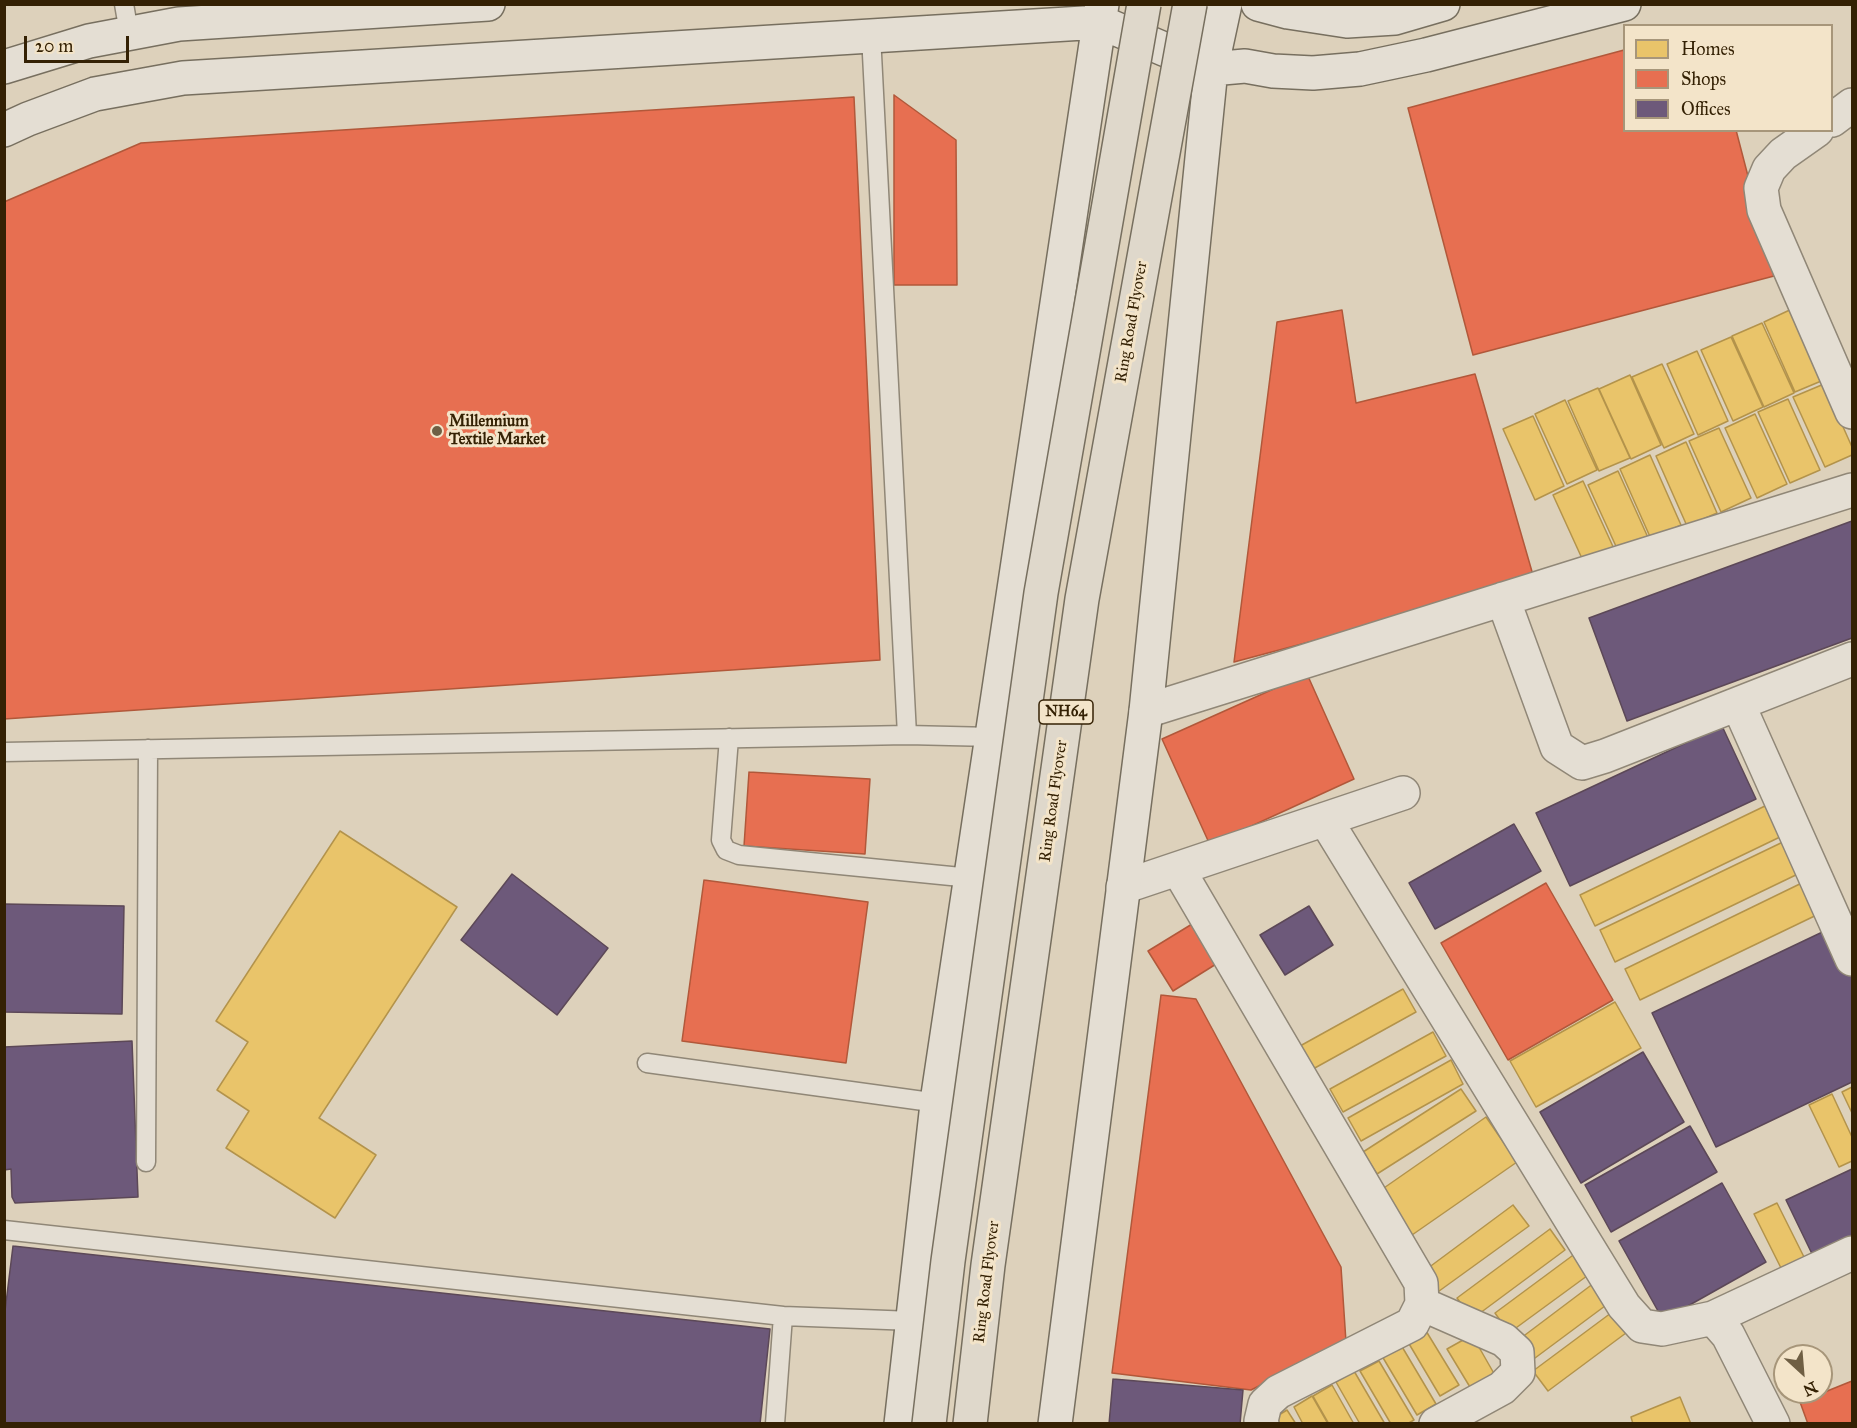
<!DOCTYPE html>
<html>
<head>
<meta charset="utf-8">
<style>
	body { margin:0 }
	#map { position:relative; width:1857px; height:1428px; overflow:hidden; background:#ddd1bb; font-family:"IM FELL Great Primer",serif }
	canvas { display:block }
	.frame { position:absolute; inset:0; border:6px solid #342104; pointer-events:none }
	.legend { position:absolute; left:1623px; top:24px; width:210px; height:108px; box-sizing:border-box; background:#f3e4c9; border:2px solid #a7967a; margin:0; padding:8px 10px; list-style:none; font-size:18px; color:#342104 }
	.legend li { display:flex; align-items:center; gap:12px; height:30px }
	.legend b { width:30px; border:2px solid #a7967a }
	.north { position:absolute; left:1773px; top:1344px; width:60px; height:60px; box-sizing:border-box; background:#f3e4c9; border:2px solid #a7967a; border-radius:50%; rotate:154deg; font-size:16px; font-weight:700; line-height:24px; text-align:center; color:#342104 }
	.north::after { content:''; display:block; margin:auto; width:21px; height:27px; background:#6f5f44; clip-path:polygon(50% 0,100% 100%,50% 72%,0 100%) }
	.scale { position:absolute; left:24px; top:36px; width:105px; height:27px; box-sizing:border-box; border:3px solid #342104; border-top:0; padding-left:8px; font-size:18px; line-height:21px; white-space:nowrap; color:#342104; -webkit-text-stroke:4px #f3e4c9; paint-order:stroke }
</style>
</head>
<body>
<div id="map">
<canvas width="1857" height="1428"></canvas>
<div class="frame"></div>
<ul class="legend">
<li><b style="height:16px;background:#e9c46a"></b>Homes</li>
<li><b style="height:16px;background:#e76f51"></b>Shops</li>
<li><b style="height:16px;background:#6d597a"></b>Offices</li>
</ul>
<div class="north">N</div>
<div class="scale">20 m</div>
</div>
<script>
const c = document.querySelector('canvas').getContext('2d');
c.lineJoin = 'round';
function paint(path, color) {
  c.fillStyle = color;
  c.fill(path, 'evenodd');
}
function poly(rows) {
  const path = new Path2D();
  for (const r of rows) {
    path.moveTo(r[0], r[1]);
    for (let i = 2; i < r.length; i += 2) path.lineTo(r[i], r[i + 1]);
  }
  return path;
}
function trace(path, color, width, dash) {
  c.strokeStyle = color;
  c.lineWidth = width;
  c.lineCap = dash ? 'butt' : 'round';
  c.setLineDash(dash || []);
  c.stroke(path);
}
function label(font, color, halo, rows, align = 'center') {
  c.font = font + ' "IM FELL Great Primer",serif';
  c.lineWidth = 6;
  c.setLineDash([]);
  c.textBaseline = 'middle';
  c.strokeStyle = halo;
  c.fillStyle = color;
  for (const [text, x, y, turn = 0] of rows) {
    c.save();
    c.translate(x, y);
    c.rotate((+turn || 0) * Math.PI / 180);
    c.textAlign = isNaN(turn) ? turn : align;
    if (halo) c.strokeText(text, 0, 0);
    c.fillText(text, 0, 0);
    c.restore();
  }
}
const homes = poly([
	[1794,308,1826,379,1795,392,1764,322,1794,308],
	[1762,323,1794,393,1764,407,1732,336,1762,323],
	[1731,337,1763,407,1733,421,1701,350,1731,337],
	[1697,351,1728,421,1698,435,1667,364,1697,351],
	[1662,364,1694,434,1664,448,1632,377,1662,364],
	[1630,375,1661,445,1631,459,1599,389,1630,375],
	[1824,384,1852,447,1852,455,1825,467,1793,397,1824,384],
	[1598,388,1630,458,1599,471,1568,401,1598,388],
	[1788,399,1820,470,1790,483,1758,412,1788,399],
	[1565,400,1597,470,1567,484,1535,414,1565,400],
	[1755,414,1787,484,1757,498,1725,428,1755,414],
	[1533,416,1564,486,1535,500,1503,429,1533,416],
	[1719,428,1751,498,1721,512,1689,441,1719,428],
	[1686,442,1717,513,1687,526,1656,456,1686,442],
	[1650,455,1681,525,1651,539,1620,469,1650,455],
	[1618,471,1650,542,1620,555,1588,485,1618,471],
	[1583,481,1615,551,1585,565,1553,495,1583,481],
	[1765,806,1780,837,1595,926,1580,895,1765,806],
	[340,831,457,907,319,1118,376,1155,335,1218,226,1148,249,1111,217,1090,248,1042,216,1021,340,831],
	[1785,841,1800,873,1615,962,1600,930,1785,841],
	[1810,879,1825,911,1640,1000,1625,969,1810,879],
	[1403,989,1416,1012,1313,1069,1300,1046,1403,989],
	[1615,1002,1641,1048,1536,1107,1510,1061,1615,1002],
	[1433,1032,1446,1056,1343,1112,1330,1089,1433,1032],
	[1451,1060,1463,1084,1361,1141,1348,1118,1451,1060],
	[1852,1087,1852,1113,1842,1092,1852,1087],
	[1461,1089,1476,1111,1377,1174,1363,1152,1461,1089],
	[1832,1094,1852,1137,1852,1161,1839,1167,1809,1105,1832,1094],
	[1486,1117,1517,1162,1412,1235,1381,1190,1486,1117],
	[1777,1203,1808,1265,1785,1276,1754,1214,1777,1203],
	[1513,1205,1529,1226,1435,1294,1420,1274,1513,1205],
	[1550,1229,1565,1250,1472,1319,1457,1298,1550,1229],
	[1576,1253,1591,1273,1509,1333,1495,1313,1576,1253],
	[1598,1280,1613,1300,1531,1361,1517,1341,1598,1280],
	[1615,1310,1630,1330,1548,1391,1533,1371,1615,1310],
	[1423,1326,1459,1385,1440,1396,1405,1337,1423,1326],
	[1472,1335,1500,1384,1476,1397,1447,1349,1472,1335],
	[1401,1345,1436,1404,1417,1415,1382,1356,1401,1345],
	[1379,1361,1414,1420,1407,1424,1391,1424,1360,1371,1379,1361],
	[1354,1371,1385,1424,1360,1424,1336,1382,1354,1371],
	[1332,1385,1354,1424,1329,1424,1313,1396,1332,1385],
	[1312,1396,1328,1424,1303,1424,1294,1407,1312,1396],
	[1680,1397,1691,1424,1633,1424,1631,1417,1680,1397],
	[1287,1410,1296,1424,1271,1424,1269,1421,1287,1410]
]);
const shops = poly([
	[1624,50,1624,130,1736,130,1774,276,1473,355,1408,108,1624,50],
	[894,95,956,140,957,285,894,285,894,95],
	[854,97,880,660,4,719,4,202,141,143,854,97],
	[1342,310,1356,403,1475,374,1535,582,1234,662,1277,322,1342,310],
	[1307,674,1354,779,1210,845,1162,739,1307,674],
	[749,772,870,779,865,854,744,846,749,772],
	[704,880,868,902,846,1063,682,1041,704,880],
	[1546,883,1613,1000,1508,1060,1441,943,1546,883],
	[1197,921,1221,961,1173,991,1148,951,1197,921],
	[1161,995,1196,999,1341,1267,1346,1342,1251,1390,1112,1373,1161,995],
	[1852,1381,1852,1424,1808,1424,1800,1402,1852,1381]
]);
const offices = poly([
	[1852,521,1852,638,1627,721,1589,618,1852,521],
	[1722,726,1756,799,1570,886,1536,813,1722,726],
	[1514,824,1541,871,1435,929,1409,883,1514,824],
	[512,874,608,948,557,1015,461,940,512,874],
	[4,904,124,906,122,1014,4,1012,4,904],
	[1309,906,1333,945,1285,975,1260,935,1309,906],
	[1833,927,1852,967,1852,1082,1716,1147,1652,1013,1833,927],
	[132,1041,138,1197,15,1203,12,1197,11,1169,4,1170,4,1047,132,1041],
	[1643,1052,1684,1122,1581,1183,1540,1112,1643,1052],
	[1690,1126,1717,1172,1611,1232,1585,1185,1690,1126],
	[1852,1169,1852,1243,1815,1260,1786,1200,1852,1169],
	[1722,1183,1766,1262,1663,1320,1619,1241,1722,1183],
	[13,1246,770,1329,760,1424,4,1424,4,1319,13,1246],
	[1113,1379,1243,1390,1240,1424,1109,1424,1113,1379]
]);
const lane = poly([
	[124,4,129,33],
	[871,35,907,735],
	[729,738,721,840,726,850,739,855,971,878],
	[4,752,907,735,993,737],
	[647,1063,938,1103],
	[146,1162,148,749],
	[4,1230,783,1316,775,1424],
	[783,1316,913,1321]
]);
const street = poly([
	[1832,120,1852,105],
	[1817,130,1783,154,1769,169,1761,188,1764,210,1852,412],
	[1503,599,1557,747,1582,763,1605,756,1852,659],
	[1738,704,1852,959],
	[1146,711,1852,490],
	[1325,819,1624,1306,1642,1326,1662,1329,1713,1318,1728,1335,1773,1424],
	[1178,869,1421,1283,1422,1304,1412,1324,1278,1392,1265,1404,1261,1421,1262,1424],
	[1123,887,1403,793],
	[1422,1304,1504,1340,1517,1352,1518,1372,1502,1388,1436,1424],
	[1713,1318,1852,1253]
]);
const secondary = poly([
	[1258,4,1288,12,1347,21,1395,18,1443,4],
	[4,67,89,41,179,24,488,4],
	[4,130,28,119,95,94,183,78,1100,22,1211,69,1245,66,1273,71,1313,73,1360,69,1426,55,1624,4],
	[901,1424,938,1095,1102,4],
	[1055,1424,1146,711,1211,69,1225,4]
]);
const highwayBridge = poly([
	[929,1424,948,1261,1041,593,1144,4],
	[970,1424,988,1265,1082,599,1190,4]
]);
const markers = [
	[437,431,6,"#6f5f44"]
];
const shields = [
	[1066,712,54]
];
const shieldNames = [
	["NH64",1066,712]
];
const streetNames = [
	["Ring Road Flyover",1132,322,-80],
	["Ring Road Flyover",1054,801,-82],
	["Ring Road Flyover",987,1282,-83]
];
const poiNames = [
	["Millennium",449,422],
	["Textile Market",449,440]
];
paint(homes, '#e9c46a');
trace(homes, '#b3934b', 1.5);
paint(shops, '#e76f51');
trace(shops, '#b1583a', 1.5);
paint(offices, '#6d597a');
trace(offices, '#5c4857', 1.5);
trace(lane, '#908777', 21);
trace(street, '#908777', 36);
trace(secondary, '#776f5f', 36);
trace(lane, '#e4ded3', 18);
trace(street, '#e4ded3', 33);
trace(secondary, '#e4ded3', 33);
trace(highwayBridge, '#776f5f', 36, []);
trace(highwayBridge, '#dfd8cb', 33);
for (const [x, y, r, color] of markers) {
  const dot = new Path2D();
  dot.arc(x, y, r, 0, 2 * Math.PI);
  c.fillStyle = color;
  c.fill(dot);
  trace(dot, '#f3e4c9', 2);
}
for (const [x, y, w] of shields) {
  const box = new Path2D();
  box.roundRect(x - w / 2, y - 12, w, 24, 4.5);
  c.fillStyle = '#f3e4c9';
  c.fill(box);
  trace(box, '#342104', 1.5);
}
label('bold 15px', '#342104', null, shieldNames);
label('16px', '#342104', '#f3e4c9', streetNames);
label('bold 16px', '#342104', '#f3e4c9', poiNames, 'left');
</script>
</body>
</html>
